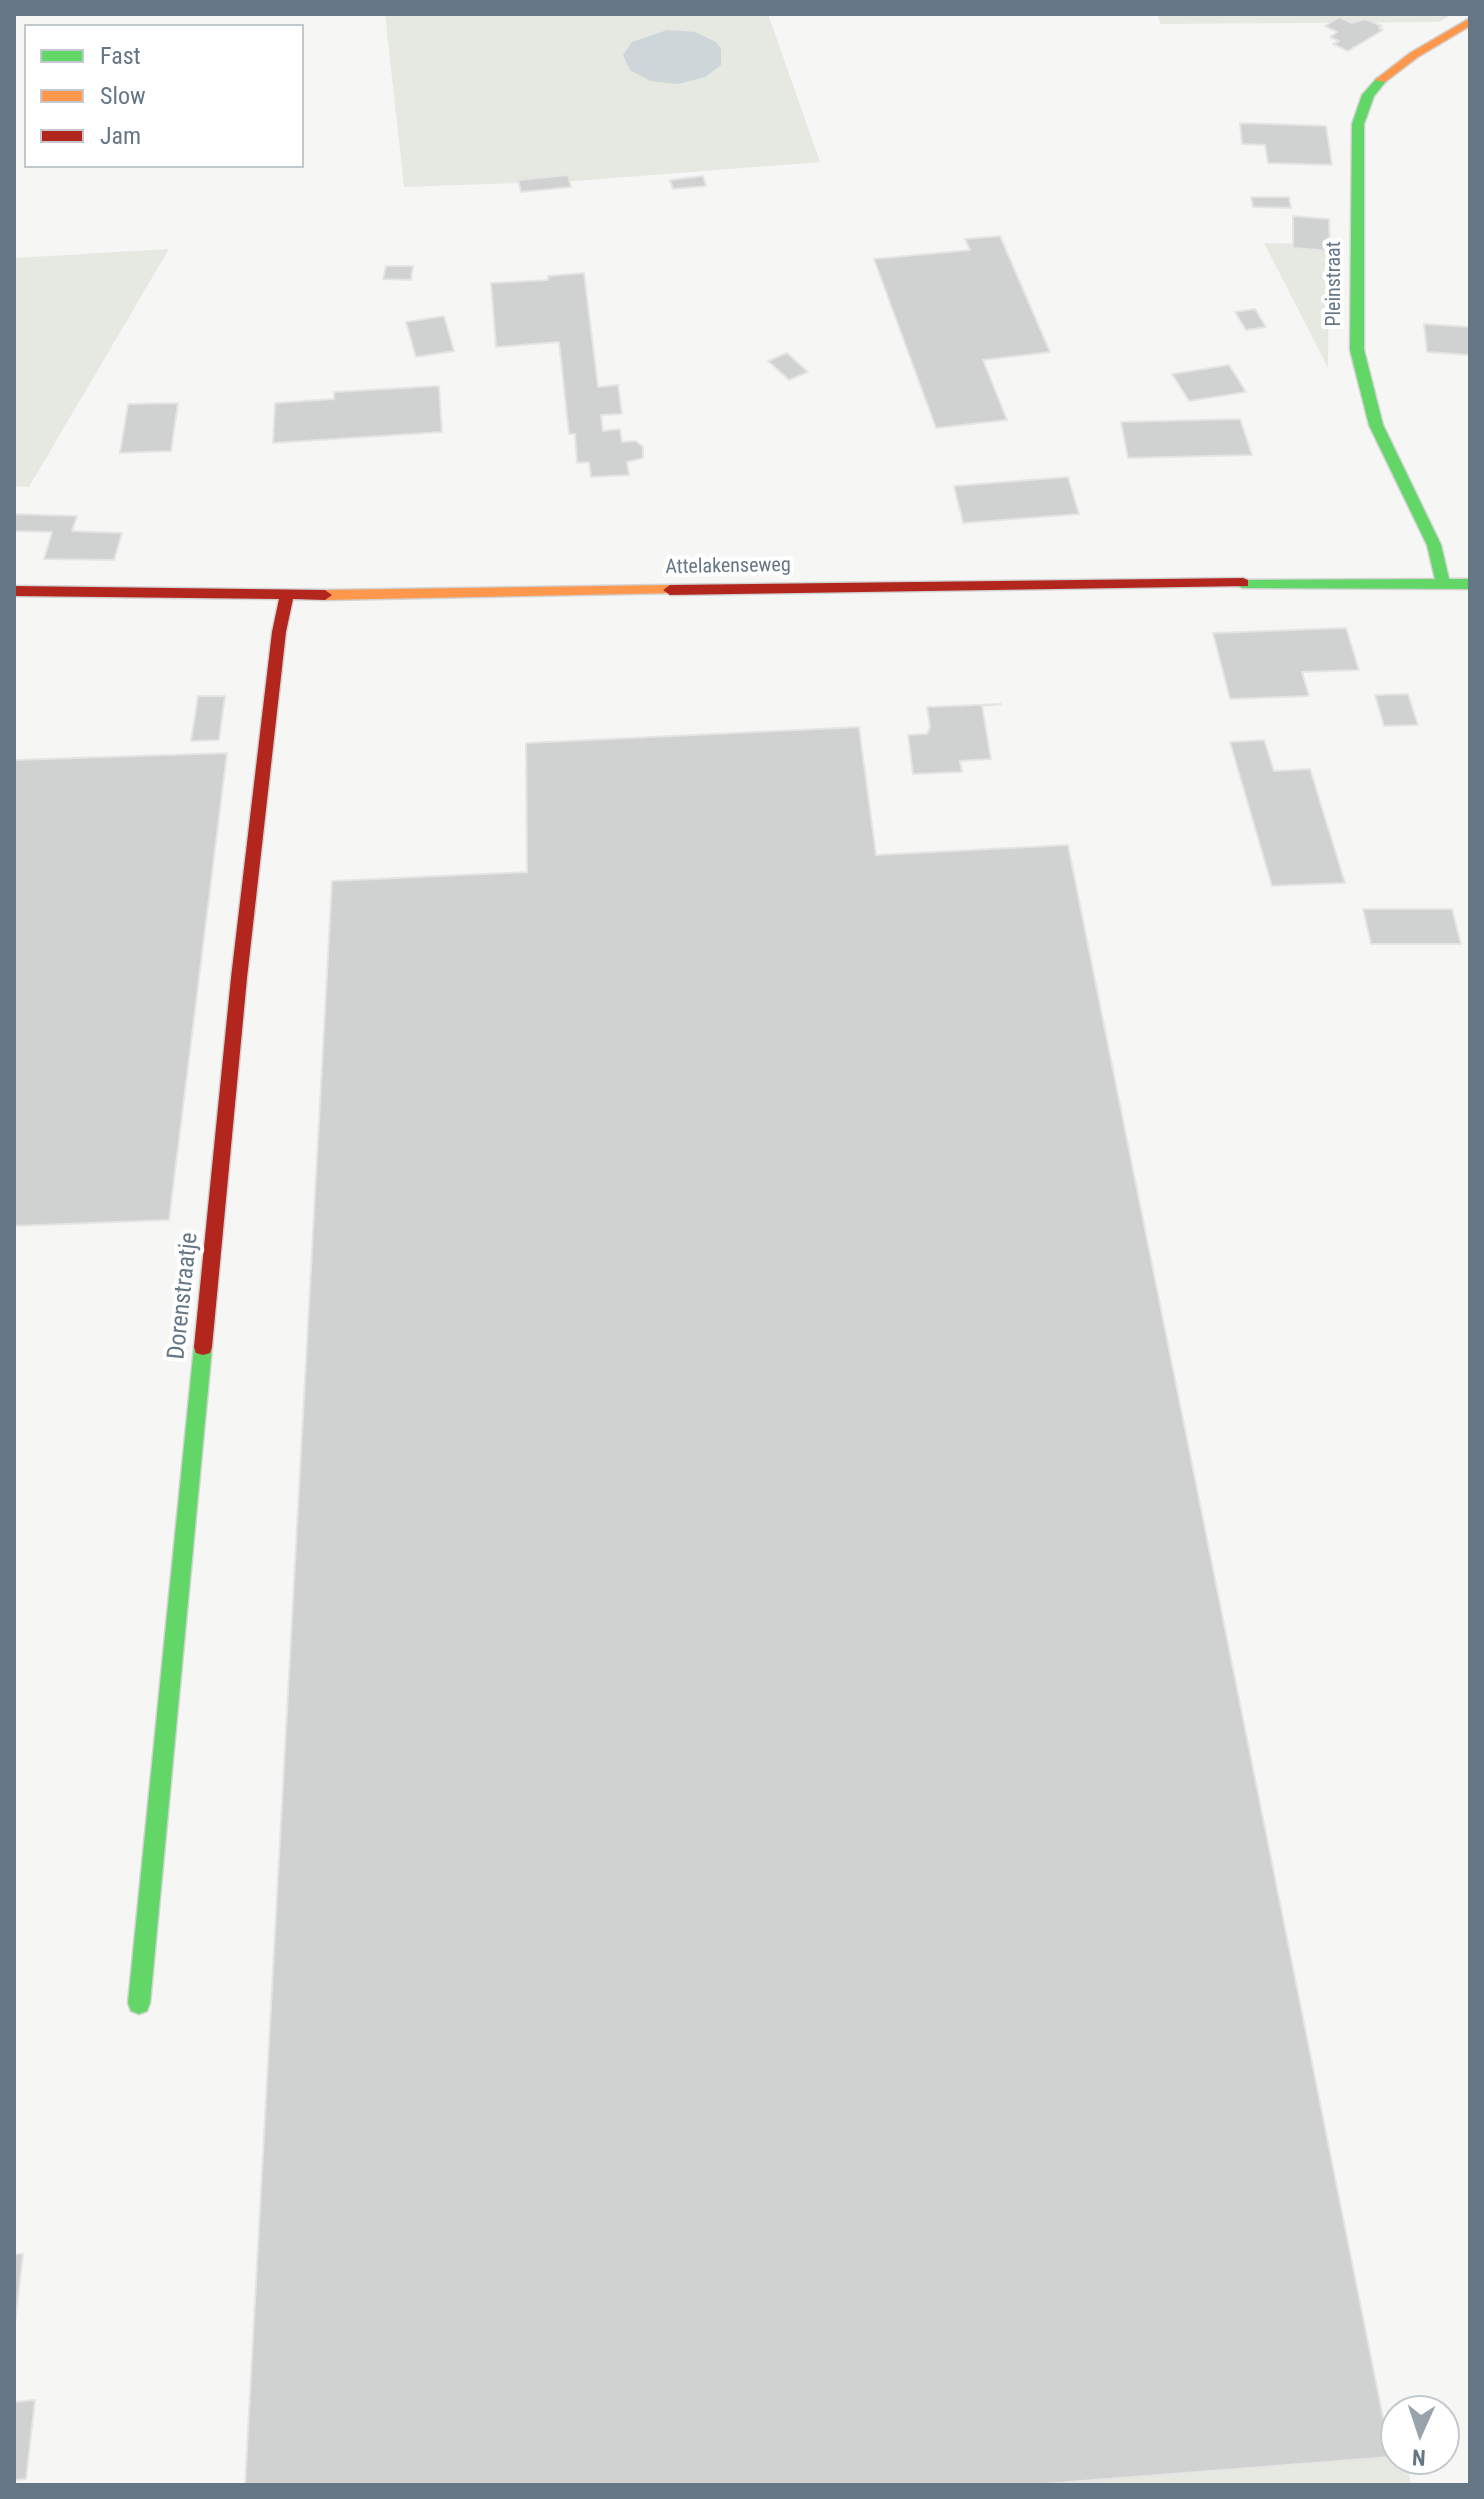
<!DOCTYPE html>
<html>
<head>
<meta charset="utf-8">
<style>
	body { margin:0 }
	#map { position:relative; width:1484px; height:2499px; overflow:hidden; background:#f6f6f4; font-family:"Roboto Condensed",sans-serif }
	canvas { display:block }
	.frame { position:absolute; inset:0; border:16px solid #657685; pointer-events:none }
	.legend { position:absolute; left:24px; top:24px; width:280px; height:144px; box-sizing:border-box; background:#fff; border:2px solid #c1c8ce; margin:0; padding:10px 14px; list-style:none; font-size:24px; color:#657685 }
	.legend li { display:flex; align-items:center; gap:16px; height:40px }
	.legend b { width:40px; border:2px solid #c1c8ce }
	.north { position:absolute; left:1380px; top:2395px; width:80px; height:80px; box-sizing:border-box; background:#fff; border:2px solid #c1c8ce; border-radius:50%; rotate:183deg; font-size:22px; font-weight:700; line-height:32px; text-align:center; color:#657685 }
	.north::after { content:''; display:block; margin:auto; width:28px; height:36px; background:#98a3ac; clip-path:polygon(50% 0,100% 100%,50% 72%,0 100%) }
</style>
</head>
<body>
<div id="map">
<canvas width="1484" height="2499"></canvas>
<div class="frame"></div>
<ul class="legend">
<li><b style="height:10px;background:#63d668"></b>Fast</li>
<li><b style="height:10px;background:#ff974d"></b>Slow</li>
<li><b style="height:10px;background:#b3261e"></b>Jam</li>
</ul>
<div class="north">N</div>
</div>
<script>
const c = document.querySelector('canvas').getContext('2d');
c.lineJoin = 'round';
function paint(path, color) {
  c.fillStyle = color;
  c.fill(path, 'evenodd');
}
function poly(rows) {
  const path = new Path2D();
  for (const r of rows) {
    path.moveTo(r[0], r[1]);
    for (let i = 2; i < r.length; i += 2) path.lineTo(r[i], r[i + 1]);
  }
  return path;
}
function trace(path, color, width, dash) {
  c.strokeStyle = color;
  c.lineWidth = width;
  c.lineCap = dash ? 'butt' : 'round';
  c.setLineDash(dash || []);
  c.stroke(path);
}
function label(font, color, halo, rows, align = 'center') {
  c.font = font + ' "Roboto Condensed",sans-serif';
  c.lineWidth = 8;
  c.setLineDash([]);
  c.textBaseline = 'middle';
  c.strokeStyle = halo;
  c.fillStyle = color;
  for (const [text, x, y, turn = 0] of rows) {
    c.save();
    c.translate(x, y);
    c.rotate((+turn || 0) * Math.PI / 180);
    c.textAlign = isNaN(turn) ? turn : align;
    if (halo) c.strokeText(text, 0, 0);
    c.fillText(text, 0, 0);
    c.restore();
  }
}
const green = poly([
	[385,14,768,14,820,162,575,181,404,187],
	[1157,14,1453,14,1439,22,1161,24],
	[1264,243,1329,245,1328,368,1298,309],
	[169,249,29,487,14,486,14,258],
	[1396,2441,1396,2459,1406,2459,1411,2485,748,2485]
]);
const water = poly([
	[667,30,695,32,716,42,721,49,721,65,705,77,678,84,650,81,630,70,623,55,632,42]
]);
const building = poly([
	[1339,17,1352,23,1365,19,1382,26,1379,28,1383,30,1348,51,1333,44,1339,41,1330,37,1337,32,1325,26,1339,17],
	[1240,123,1326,126,1332,165,1268,163,1265,145,1242,144,1240,123],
	[568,175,571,187,521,192,518,180,568,175],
	[703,176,706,186,673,189,670,180,703,176],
	[1251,197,1289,197,1291,208,1253,207,1251,197],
	[1293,216,1329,219,1330,251,1293,248,1293,216],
	[1000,236,1050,352,983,360,1007,420,936,428,874,259,970,250,965,239,1000,236],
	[386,266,413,266,411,280,383,279,386,266],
	[584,273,598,387,618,385,622,414,601,415,603,431,620,429,622,442,636,441,643,447,643,458,627,462,629,475,591,477,589,462,577,463,575,434,569,434,559,342,496,347,491,283,548,280,548,276,584,273],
	[1255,309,1266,327,1246,330,1235,312,1255,309],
	[444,316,454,351,416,357,406,322,444,316],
	[1424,324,1470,327,1470,355,1427,352,1424,324],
	[787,353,808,372,789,380,768,361,787,353],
	[1229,365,1246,392,1189,401,1172,374,1229,365],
	[439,386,442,432,273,443,275,403,334,399,334,392,439,386],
	[178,403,171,451,120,453,128,404,178,403],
	[1240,419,1252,455,1128,458,1121,422,1240,419],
	[1068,477,1079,514,963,523,954,486,1068,477],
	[14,514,77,516,72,531,122,533,114,560,44,559,52,532,14,531,14,514],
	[1346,628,1359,670,1302,672,1309,696,1230,699,1213,633,1346,628],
	[1408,694,1418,725,1384,726,1375,695,1408,694],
	[198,696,225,696,219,740,191,741,198,696],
	[1001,704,982,706,991,759,960,761,962,772,913,774,908,735,927,734,930,727,927,707,1001,704],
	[859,727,876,855,1068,845,1391,2457,1031,2485,245,2485,332,881,527,872,526,743,859,727],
	[1264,740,1274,771,1310,769,1345,883,1272,886,1230,742,1264,740],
	[227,753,169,1220,14,1226,14,760,227,753],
	[1363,909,1452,909,1461,944,1371,944,1363,909],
	[14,2254,23,2254,14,2333,14,2254],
	[35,2400,26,2479,14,2480,14,2402,35,2400]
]);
const fast = poly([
	[1377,78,1387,80,1374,96,1364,124,1364,350,1383,425,1441,545,1449,579,1470,579,1470,589,1243,588,1238,586,1238,580,1435,579,1427,545,1369,425,1350,350,1352,124,1362,95,1377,78],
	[203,1339,210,1341,212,1347,150,2003,147,2011,139,2014,131,2011,128,2003,194,1347,196,1341,203,1339]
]);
const slow = poly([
	[1470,18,1470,26,1418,57,1385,82,1375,80,1410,53,1470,18],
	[670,585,677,590,675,593,325,600,318,595,325,590,670,585]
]);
const jam = poly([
	[1243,578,1248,580,1248,586,670,595,663,590,670,585,1243,578],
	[14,586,325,590,332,595,325,600,293,599,286,632,247,978,212,1347,210,1353,203,1355,196,1353,194,1347,231,978,272,632,279,599,14,596,14,586]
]);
const farStreetnames = [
	["Pleinstraat",1335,284,-90],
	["Attelakenseweg",728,567,-1]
];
const streetNames = [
	["Dorenstraatje",184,1296,-84]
];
paint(green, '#e6e9e2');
paint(water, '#cdd6d8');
paint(building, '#d0d1d1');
trace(building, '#e5e5e4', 2);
trace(fast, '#d2d4d4', 3);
trace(slow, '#d2d4d4', 3);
trace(jam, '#d2d4d4', 3);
paint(fast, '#63d668');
paint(slow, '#ff974d');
paint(jam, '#b3261e');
label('20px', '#657685', '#fff', farStreetnames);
label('24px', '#657685', '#fff', streetNames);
</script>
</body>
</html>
